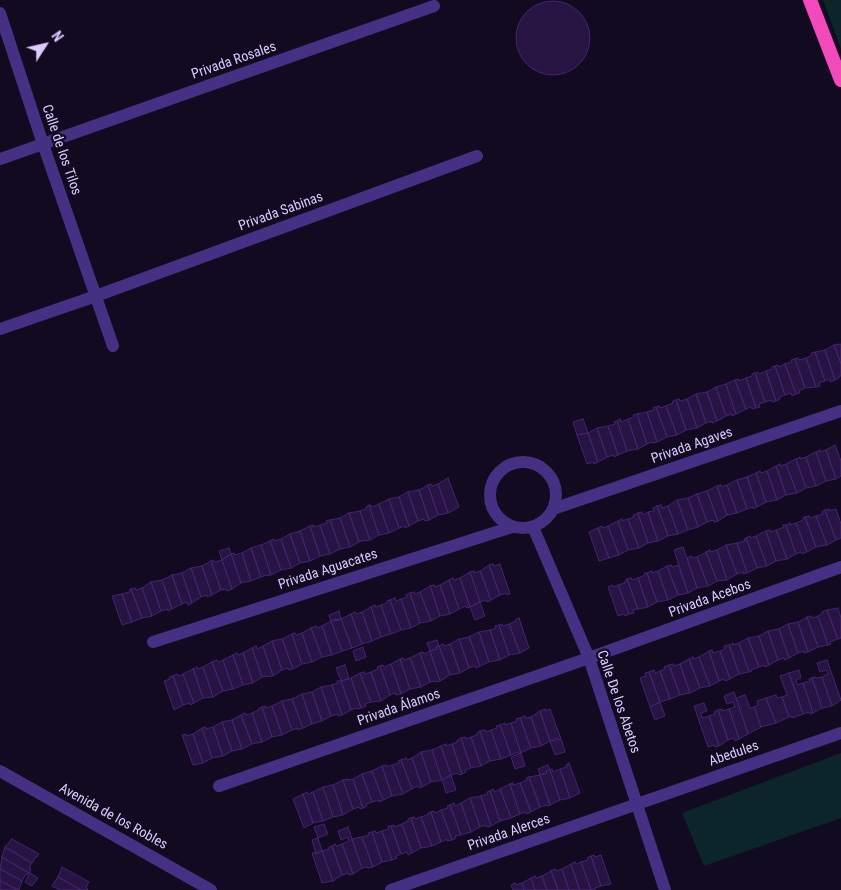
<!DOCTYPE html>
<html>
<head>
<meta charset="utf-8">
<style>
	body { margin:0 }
	#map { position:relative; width:841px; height:890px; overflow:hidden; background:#120a20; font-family:"Roboto Condensed",sans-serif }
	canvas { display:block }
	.north { position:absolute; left:20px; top:20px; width:50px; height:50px; -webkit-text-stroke:4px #120a20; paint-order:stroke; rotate:55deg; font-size:14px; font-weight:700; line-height:20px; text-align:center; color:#dbc9ff }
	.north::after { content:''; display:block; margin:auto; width:18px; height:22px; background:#dbc9ff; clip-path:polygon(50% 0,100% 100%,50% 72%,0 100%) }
</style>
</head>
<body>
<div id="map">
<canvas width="841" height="890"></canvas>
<div class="north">N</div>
</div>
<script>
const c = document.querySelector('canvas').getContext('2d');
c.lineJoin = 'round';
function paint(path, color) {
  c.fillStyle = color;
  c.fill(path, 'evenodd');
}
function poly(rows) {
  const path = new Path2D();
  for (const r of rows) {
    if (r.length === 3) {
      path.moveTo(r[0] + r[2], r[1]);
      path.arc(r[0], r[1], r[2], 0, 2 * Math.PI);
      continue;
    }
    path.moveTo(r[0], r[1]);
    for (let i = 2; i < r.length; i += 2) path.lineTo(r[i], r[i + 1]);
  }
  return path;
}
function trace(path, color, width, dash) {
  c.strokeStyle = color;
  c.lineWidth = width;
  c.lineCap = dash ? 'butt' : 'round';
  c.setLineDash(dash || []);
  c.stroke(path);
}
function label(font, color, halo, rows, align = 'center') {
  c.font = font + ' "Roboto Condensed",sans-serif';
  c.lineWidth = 4.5;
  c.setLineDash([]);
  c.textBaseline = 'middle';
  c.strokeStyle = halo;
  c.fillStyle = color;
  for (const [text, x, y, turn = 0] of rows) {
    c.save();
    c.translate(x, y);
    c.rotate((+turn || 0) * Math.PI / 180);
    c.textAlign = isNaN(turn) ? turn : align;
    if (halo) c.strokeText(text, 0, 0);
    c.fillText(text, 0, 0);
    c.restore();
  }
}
const green = poly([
	[823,0,841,0,841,49],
	[841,753,841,818,704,866,682,813]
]);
const building = poly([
	[553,38,37],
	[838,344,838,345,841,344,841,364,834,345,838,344],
	[834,345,841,364,841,376,839,376,839,378,835,380,825,350,834,345],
	[825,350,835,380,830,382,830,379,825,381,815,352,825,350],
	[815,352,825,381,819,383,820,386,816,387,806,358,812,355,811,353,815,352],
	[798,358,799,360,806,358,816,387,805,388,795,359,798,358],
	[795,359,805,388,799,391,800,393,796,394,785,364,792,362,791,360,795,359],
	[785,364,796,394,792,396,791,393,785,395,775,366,778,365,779,367,785,364],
	[775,366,785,395,779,397,780,399,776,401,766,371,772,369,772,367,775,366],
	[766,371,773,393,776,401,772,402,771,400,765,402,755,373,758,372,759,374,766,371],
	[755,373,765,402,759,404,760,407,756,408,746,378,752,376,752,374,755,373],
	[746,378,756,408,752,409,751,407,746,409,735,380,739,379,739,381,746,378],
	[735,380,746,409,736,414,726,384,735,380],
	[726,384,736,414,732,416,732,414,726,416,716,387,726,384],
	[716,387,726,416,717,421,707,392,716,387],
	[707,392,717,421,712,423,712,421,706,423,696,394,707,392],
	[696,394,706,423,697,428,687,399,696,394],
	[679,399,680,401,687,399,697,428,686,430,676,400,679,399],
	[676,400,686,430,677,435,666,406,673,403,672,402,676,400],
	[659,406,660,408,666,406,677,435,667,437,656,407,659,406],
	[656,407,667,437,657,442,647,412,654,410,653,408,656,407],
	[647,412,657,442,653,443,652,442,647,444,637,414,647,412],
	[637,414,647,444,638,449,628,419,634,417,633,415,637,414],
	[583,419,588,433,577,435,573,422,583,419],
	[620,419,621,422,628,419,638,449,627,451,617,421,620,419],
	[617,421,627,451,618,455,608,426,615,424,614,422,617,421],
	[608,426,618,455,614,457,613,455,607,457,597,428,608,426],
	[597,428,607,457,598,462,588,433,597,428],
	[588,433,598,462,594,464,593,462,587,464,577,435,588,433],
	[835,445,841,461,841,476,836,479,826,450,835,445],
	[820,450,820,452,826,450,836,479,826,481,816,452,820,450],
	[816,452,826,481,816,486,806,457,816,452],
	[800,457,800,459,806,457,816,486,806,488,796,459,800,457],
	[796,459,806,488,797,493,786,464,796,459],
	[780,464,780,466,786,464,797,493,786,495,776,466,780,464],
	[776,466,786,495,777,500,767,471,776,466],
	[760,471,761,473,767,471,777,500,766,502,756,473,760,471],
	[756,473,766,502,757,507,747,477,756,473],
	[747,477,757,507,753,509,753,507,747,509,737,480,747,477],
	[448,478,459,507,448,513,438,484,448,478],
	[737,480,747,509,737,513,727,485,737,480],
	[431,484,432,486,438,484,448,513,438,515,428,485,431,484],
	[428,485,438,515,429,520,419,490,428,485],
	[721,485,721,487,727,485,737,513,727,515,717,486,721,485],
	[717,486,727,515,718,521,707,491,717,486],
	[419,490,429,520,425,521,424,519,418,521,408,492,419,490],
	[707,491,718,521,714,522,713,520,707,522,697,494,707,491],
	[408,492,418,521,409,526,399,497,408,492],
	[697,494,707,522,698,527,688,498,697,494],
	[399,497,409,526,405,528,405,526,399,528,389,499,399,497],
	[688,498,698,527,688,530,677,500,688,498],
	[389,499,399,528,389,533,379,504,389,499],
	[677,500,688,530,678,534,668,506,677,500],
	[379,504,389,533,379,535,369,505,371,505,372,507,379,504],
	[369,505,379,535,370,540,360,511,366,509,366,507,369,505],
	[661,505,662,508,668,506,678,534,668,536,657,506,661,505],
	[657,506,668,536,658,541,648,512,654,511,653,508,657,506],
	[829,509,829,511,836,509,841,524,841,538,836,540,825,510,829,509],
	[825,510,836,540,827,545,816,516,823,514,822,512,825,510],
	[360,511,370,540,365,541,365,540,359,542,349,513,360,511],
	[642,512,643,515,648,512,658,541,648,543,638,513,642,512],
	[349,513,359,542,350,547,340,518,349,513],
	[638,513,648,543,639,548,628,519,634,517,633,515,638,513],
	[809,516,810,518,816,516,827,545,816,547,805,517,809,516],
	[805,517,816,547,807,552,796,523,803,520,803,518,805,517],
	[340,518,350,547,340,549,330,520,340,518],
	[622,519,622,521,628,519,639,548,628,550,618,521,622,519],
	[330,520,340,549,330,554,320,525,327,523,326,521,330,520],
	[618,521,628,550,619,555,608,526,618,521],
	[790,523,790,525,796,523,807,552,802,554,801,552,796,554,786,525,790,523],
	[313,525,313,527,320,525,330,554,320,556,310,526,313,525],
	[783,525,786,525,796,554,787,559,776,530,784,527,783,525],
	[310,526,320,556,310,561,300,531,310,526],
	[602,526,603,528,608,526,619,555,609,558,598,528,602,526],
	[598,528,609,558,599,561,589,532,598,528],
	[770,530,771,532,776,530,787,559,776,561,766,531,770,530],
	[300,531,310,561,300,563,290,534,300,531],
	[766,531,776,561,767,566,756,536,766,531],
	[290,534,300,563,291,568,281,539,290,534],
	[750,536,750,538,756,536,767,566,757,568,746,538,750,536],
	[746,538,757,568,747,573,737,543,745,541,744,539,746,538],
	[273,539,274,541,281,539,291,568,281,570,270,541,273,539],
	[270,541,281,570,271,575,261,545,270,541],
	[737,543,747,573,743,574,743,572,737,574,726,545,737,543],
	[261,545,271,575,266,576,266,575,261,577,251,548,261,545],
	[726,545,737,574,727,580,717,550,726,545],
	[683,547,697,588,688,593,674,550,683,547],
	[229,548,231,554,222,560,219,551,229,548],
	[251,548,261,577,251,581,242,553,251,548],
	[710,550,710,552,717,550,727,580,717,581,706,552,710,550],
	[706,552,717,581,708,586,697,557,706,552],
	[234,553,234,555,242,553,251,581,241,583,231,554,234,553],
	[231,554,241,583,232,589,222,560,231,554],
	[691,556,692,558,697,557,708,586,697,588,687,558,691,556],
	[213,560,214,562,222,560,232,589,227,591,226,589,221,590,211,561,213,560],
	[211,561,221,590,212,595,202,566,211,561],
	[493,564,494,566,500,564,510,594,507,595,506,593,500,595,489,565,493,564],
	[489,565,500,595,491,600,480,571,489,565],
	[671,565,672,567,678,565,688,593,678,595,667,566,671,565],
	[202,566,212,595,207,597,207,595,201,597,191,568,202,566],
	[667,566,678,595,668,600,658,571,667,566],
	[191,568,201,597,192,603,182,573,191,568],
	[474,571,474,573,480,571,491,600,487,602,486,600,480,602,470,572,474,571],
	[652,571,652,573,658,571,668,600,657,602,647,573,652,571],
	[470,572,480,602,470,607,460,578,470,572],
	[182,573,192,603,188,605,187,602,182,604,172,575,182,573],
	[645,573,647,573,657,602,648,607,638,578,645,575,645,573],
	[172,575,182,604,172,609,162,580,172,575],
	[453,578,454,580,460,578,470,607,467,608,466,606,459,609,449,580,453,578],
	[631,578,632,580,638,578,648,607,638,609,627,579,631,578],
	[627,579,638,609,633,610,634,613,629,614,618,585,625,583,625,581,627,579],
	[162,580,172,609,168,611,167,609,161,611,151,582,162,580],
	[449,580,459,609,450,614,440,585,449,580],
	[151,582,161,611,152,616,142,588,151,582],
	[434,585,435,587,440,585,450,614,440,616,430,586,434,585],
	[612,585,613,587,618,585,629,614,625,616,624,614,618,616,608,587,612,585],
	[430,586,440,616,431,621,420,592,430,586],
	[135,588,136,590,142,588,152,616,142,618,131,589,135,588],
	[131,589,142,618,132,622,122,594,130,592,129,590,131,589],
	[414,592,415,594,420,592,431,621,420,623,410,593,414,592],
	[410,593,420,623,411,628,401,599,407,597,406,595,410,593],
	[122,594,132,622,122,625,112,596,122,594],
	[395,598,396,601,401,599,411,628,401,630,390,600,395,598],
	[390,600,401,630,391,634,381,605,387,603,387,601,390,600],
	[480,602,485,616,475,620,470,607,480,602],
	[375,605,376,607,381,605,391,634,381,637,371,607,375,605],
	[371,607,381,637,372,641,362,612,371,607],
	[838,608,841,618,841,638,838,639,827,610,838,608],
	[827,610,838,639,830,642,831,644,828,645,818,616,822,614,822,612,827,610],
	[339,611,341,619,331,621,329,615,339,611],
	[355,612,356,614,362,612,372,641,362,644,351,614,355,612],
	[351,614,362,644,352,648,341,619,351,614],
	[811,616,812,618,818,616,828,645,818,647,807,617,811,616],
	[807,617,818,647,808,652,798,622,807,617],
	[519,618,529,648,520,653,509,624,516,621,515,620,519,618],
	[336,619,336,621,341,619,352,648,342,651,331,621,336,619],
	[331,621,342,651,332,655,322,626,331,621],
	[798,622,808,652,804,653,804,651,798,653,788,624,798,622],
	[502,624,503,626,509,624,520,653,509,655,499,625,502,624],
	[788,624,798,653,789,658,779,629,788,624],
	[499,625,509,655,500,660,490,630,496,628,495,626,499,625],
	[316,626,317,628,322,626,332,655,322,657,311,628,316,626],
	[311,628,322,657,312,662,302,633,311,628],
	[779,629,789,658,785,660,784,658,778,660,768,631,779,629],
	[490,630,500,660,489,662,479,632,490,630],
	[768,631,778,660,769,665,759,636,768,631],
	[479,632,489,662,480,666,469,637,479,632],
	[295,633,296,635,302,633,312,662,302,664,292,634,295,633],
	[292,634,302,664,293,669,282,639,292,634],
	[759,636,769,665,765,667,765,665,759,667,748,638,759,636],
	[469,637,480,666,476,668,475,666,469,668,459,639,469,637],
	[748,638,759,667,751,670,752,671,749,672,739,643,748,638],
	[282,639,293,669,289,670,288,668,282,670,272,641,282,639],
	[459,639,469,668,460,673,450,644,459,639],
	[437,640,439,646,436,647,437,649,430,651,427,643,437,640],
	[272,641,282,670,273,676,263,646,272,641],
	[733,643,733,645,739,643,749,672,739,674,729,645,733,643],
	[443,644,444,646,450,644,460,673,450,675,439,646,443,644],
	[729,645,739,674,730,679,720,651,725,649,724,646,729,645],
	[256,646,257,649,263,646,273,676,262,677,252,648,256,646],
	[439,646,450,675,440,681,430,651,437,649,436,647,439,646],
	[363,647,366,657,356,661,353,651,363,647],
	[252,648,262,677,253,683,243,653,252,648],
	[712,650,713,653,720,651,730,679,725,681,724,679,719,681,709,651,712,650],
	[430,651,440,681,436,682,435,681,430,682,420,653,423,652,424,654,430,651],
	[709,651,719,681,710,686,699,657,709,651],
	[237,653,238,655,243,653,253,683,243,685,233,655,237,653],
	[420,653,430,682,421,687,410,658,420,653],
	[233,655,243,685,233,689,223,660,233,655],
	[693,657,693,659,699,657,710,686,700,688,689,659,693,657],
	[403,658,404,660,410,658,421,687,410,689,400,659,403,658],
	[400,659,410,689,401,694,391,664,400,659],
	[689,659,700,688,690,693,680,664,689,659],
	[217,660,218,662,223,660,233,689,223,691,212,662,217,660],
	[827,660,841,700,832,706,822,677,828,674,826,670,820,672,817,663,827,660],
	[212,662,223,691,213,697,203,667,212,662],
	[391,664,401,694,396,695,396,693,390,695,380,666,383,665,384,667,391,664],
	[673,664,674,666,680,664,690,693,680,695,669,665,673,664],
	[345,665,349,679,341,681,336,668,345,665],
	[669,665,680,695,670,699,660,671,665,669,664,667,669,665],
	[380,666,390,695,381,701,371,672,378,669,377,667,380,666],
	[197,667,198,669,203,667,213,697,203,698,193,669,197,667],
	[193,669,203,698,194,703,183,674,193,669],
	[654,670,655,673,660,671,670,699,660,702,649,672,654,670],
	[799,670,801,678,796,680,798,685,803,683,813,713,810,714,809,712,803,714,789,673,799,670],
	[364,672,365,674,371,672,381,701,371,702,360,673,364,672],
	[649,672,660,702,650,707,640,678,646,676,645,673,649,672],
	[360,673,371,702,365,704,366,706,361,708,351,678,360,673],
	[789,673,803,714,792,718,792,716,789,717,782,697,787,695,780,676,789,673],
	[177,674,178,676,183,674,194,703,190,705,190,703,183,705,173,676,177,674],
	[173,676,183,705,174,710,164,681,170,679,169,677,173,676],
	[815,677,816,678,822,677,832,706,822,708,812,678,815,677],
	[351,678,361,708,357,709,356,708,351,710,341,681,351,678],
	[812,678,822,708,813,713,803,683,810,681,809,679,812,678],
	[337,681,341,681,351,710,342,715,332,685,338,683,337,681],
	[332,685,342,715,338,716,338,714,331,716,321,687,332,685],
	[321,687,331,716,322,721,312,692,321,687],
	[312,692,322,721,312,724,302,694,312,692],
	[734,692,748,734,739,739,729,709,735,707,733,702,727,704,724,696,734,692],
	[302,694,312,724,303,728,292,699,302,694],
	[745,695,750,708,754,707,761,727,748,734,736,698,745,695],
	[776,695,777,698,782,697,789,717,776,723,766,698,776,695],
	[766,698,776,723,761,727,754,707,758,705,757,701,766,698],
	[292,699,303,728,298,730,298,728,292,730,282,701,292,699],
	[282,701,292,730,282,735,272,706,282,701],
	[660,702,665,716,655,720,650,707,660,702],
	[704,703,707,711,701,713,702,718,709,716,719,746,715,747,714,745,708,747,694,706,704,703],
	[265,706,265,708,272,706,282,735,272,737,262,707,265,706],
	[262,707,272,737,262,742,252,713,259,710,258,709,262,707],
	[545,709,545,711,550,709,561,739,550,741,540,711,545,709],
	[722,709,723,711,729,709,739,739,735,741,734,738,728,740,718,710,722,709],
	[718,710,728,740,719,746,709,716,715,714,714,712,718,710],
	[540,711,550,741,541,746,531,717,540,711],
	[245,713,246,715,252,713,262,742,252,744,241,715,245,713],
	[241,715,252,744,242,749,232,720,241,715],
	[525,716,526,718,531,717,541,746,531,748,520,718,525,716],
	[520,718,531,748,521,753,511,723,517,721,516,719,520,718],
	[232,720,242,749,232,751,222,722,232,720],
	[222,722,232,751,223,756,213,727,222,722],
	[505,723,505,725,511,723,521,753,519,754,518,752,511,755,500,725,505,723],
	[500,725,511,755,501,759,491,730,497,728,496,726,500,725],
	[206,727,206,729,213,727,223,756,212,758,202,728,206,727],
	[202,728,212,758,203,763,193,734,202,728],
	[485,730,486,732,491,730,501,759,490,761,480,731,485,730],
	[480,731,490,761,481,766,471,737,477,735,477,733,480,731],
	[186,734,186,736,193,734,203,763,193,765,182,735,186,734],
	[465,737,466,739,471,737,481,766,471,768,461,738,465,737],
	[461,738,471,768,465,770,466,772,462,774,452,744,457,742,457,740,461,738],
	[557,738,558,740,561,739,565,752,555,755,550,741,557,738],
	[446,744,446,746,452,744,462,774,459,775,458,773,451,775,441,746,446,744],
	[441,746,451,775,442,780,432,750,441,746],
	[432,750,442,780,431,782,421,752,432,750],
	[421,752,431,782,422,787,412,758,421,752],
	[521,753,525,766,515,769,511,757,521,753],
	[406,758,407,760,412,758,422,787,419,788,418,786,412,789,401,760,406,758],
	[401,760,412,789,403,794,392,765,399,763,398,761,401,760],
	[569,763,580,793,570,798,560,769,567,767,566,765,569,763],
	[386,765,387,767,392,765,403,794,392,796,382,766,386,765],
	[548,765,550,770,546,771,547,773,540,775,538,769,548,765],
	[382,766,392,796,383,800,372,771,382,766],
	[552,769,553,772,560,769,570,798,560,800,550,770,552,769],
	[550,770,560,800,550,805,540,775,547,773,546,771,550,770],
	[372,771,383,800,379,802,379,800,372,802,362,774,372,771],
	[362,774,372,802,366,804,367,806,363,808,353,779,362,774],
	[451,775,456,790,446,793,442,780,451,775],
	[540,775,550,805,547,806,546,805,540,807,529,777,540,775],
	[529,777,540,807,531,812,520,783,527,780,526,778,529,777],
	[347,779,347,780,353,779,363,808,360,809,359,807,353,809,343,780,347,779],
	[343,780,353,809,343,815,333,785,343,780],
	[513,783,513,785,520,783,531,812,526,814,526,812,520,814,510,784,513,783],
	[510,784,520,814,511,818,500,789,510,784],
	[333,785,343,815,333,817,323,787,333,785],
	[323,787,333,817,323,821,313,792,323,787],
	[493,789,494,792,500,789,511,818,500,821,490,791,493,789],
	[490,791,500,821,491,826,481,796,488,794,487,792,490,791],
	[307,792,308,794,313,792,323,821,313,823,303,794,307,792],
	[303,794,313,823,304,828,293,799,303,794],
	[481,796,491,826,487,827,486,825,480,827,470,798,481,796],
	[470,798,480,827,471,832,461,803,470,798],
	[454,803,455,806,461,803,471,832,461,835,450,805,454,803],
	[450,805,461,835,455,836,456,838,452,840,441,810,448,808,447,806,450,805],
	[441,810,452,840,447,841,447,839,441,842,431,812,434,811,435,813,441,810],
	[431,812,441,842,432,846,421,817,429,814,428,813,431,812],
	[414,817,415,819,421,817,432,846,421,848,411,818,414,817],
	[411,818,421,848,412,853,402,824,408,821,408,819,411,818],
	[324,824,328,834,318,838,314,827,324,824],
	[402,824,412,853,408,855,407,852,401,854,391,826,394,825,394,827,402,824],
	[388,826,391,826,401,854,396,856,397,858,392,860,382,831,389,829,388,826],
	[348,827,362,868,353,874,342,844,349,841,348,837,341,840,338,831,348,827],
	[375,831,376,833,382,831,392,860,382,862,372,832,375,831],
	[372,832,382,862,373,867,362,837,369,835,368,833,372,832],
	[362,837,373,867,368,868,367,867,362,868,352,839,362,837],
	[318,838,322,851,316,854,312,840,318,838],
	[12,839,39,854,37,857,36,856,32,863,25,859,5,847,12,839],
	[335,844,336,846,342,844,353,874,349,875,348,873,342,875,332,846,335,844],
	[332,846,342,875,333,881,322,851,329,849,329,847,332,846],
	[5,847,32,863,29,868,31,869,29,873,2,857,5,847],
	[322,851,333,881,322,883,312,853,316,852,316,854,322,851],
	[594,855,595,857,601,855,611,884,601,886,591,856,594,855],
	[591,856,601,886,595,888,595,890,591,890,581,862,588,860,587,858,591,856],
	[2,857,15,865,29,873,27,875,26,874,22,881,8,873,0,869,2,857],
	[575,862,576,864,581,862,591,890,580,890,571,864,575,862],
	[571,864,578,886,580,890,569,890,562,869,571,864],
	[62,867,89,882,86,887,88,889,87,890,81,890,58,877,62,867],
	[0,869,22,881,19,890,0,881,0,869],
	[555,869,556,871,562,869,569,890,558,890,551,871,555,869],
	[551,871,554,878,558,890,547,890,544,883,542,876,551,871],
	[30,873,38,878,32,886,25,882,30,873],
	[535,876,536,878,542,876,547,890,535,890,531,878,535,876],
	[58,877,65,881,81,890,60,890,52,886,58,877],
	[531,878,535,890,524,890,522,883,531,878],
	[0,881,5,883,17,890,0,890,0,881],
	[515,883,516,885,522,883,524,890,513,890,511,885,515,883]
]);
const minor = poly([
	[0,13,43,144,113,346],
	[0,159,434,6],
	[0,329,96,296,477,156],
	[523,495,33],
	[553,509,841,411],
	[533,527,589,658,665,890],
	[153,642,512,527],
	[0,771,211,890],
	[219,786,589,658,841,567],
	[391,890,841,733]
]);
const trunk = poly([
	[810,0,841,80]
]);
const streetNames = [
	["Privada Rosales",234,61,-19],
	["Calle de los Tilos",61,150,71],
	["Privada Sabinas",281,212,-20],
	["Privada Agaves",692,446,-19],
	["Privada Aguacates",328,570,-18],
	["Privada Acebos",710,599,-20],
	["Calle De los Abetos",618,702,71],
	["Privada Álamos",399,708,-19],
	["Abedules",734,754,-19],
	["Avenida de los Robles",113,817,29],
	["Privada Alerces",509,833,-19]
];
paint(green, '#0c252a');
paint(building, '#281443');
trace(building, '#442371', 1);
trace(minor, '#453084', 12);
trace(trunk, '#f24aba', 14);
label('14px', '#dbc9ff', '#120a20', streetNames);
</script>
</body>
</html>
